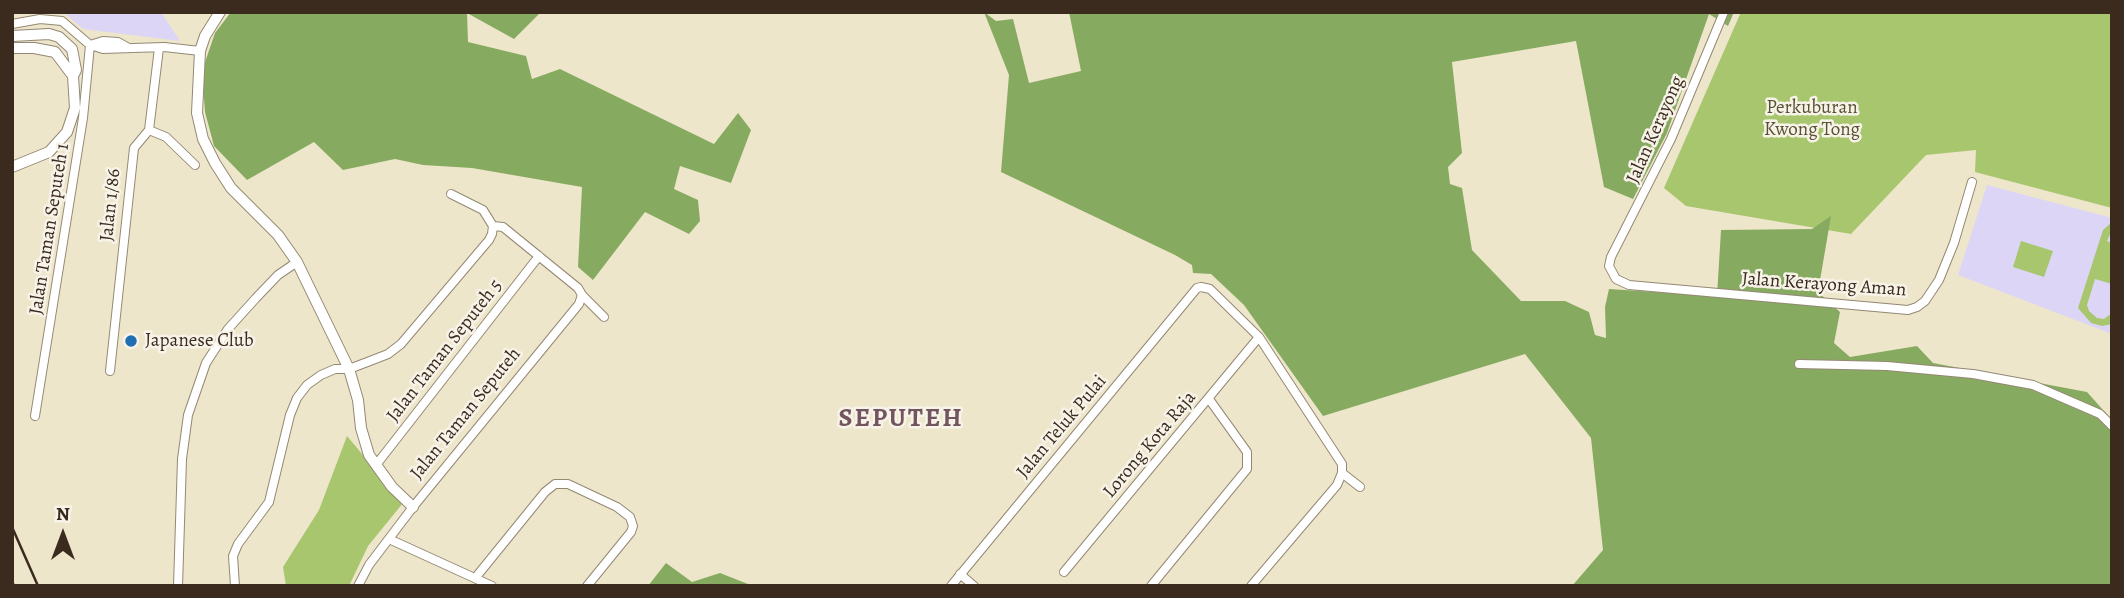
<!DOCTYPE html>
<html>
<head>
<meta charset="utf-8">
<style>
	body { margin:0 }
	#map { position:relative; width:2124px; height:598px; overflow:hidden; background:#eee6cb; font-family:Alegreya,serif }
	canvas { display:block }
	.frame { position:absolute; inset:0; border:14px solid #3b2a1e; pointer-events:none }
	.north { position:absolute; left:28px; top:500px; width:70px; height:70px; -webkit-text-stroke:5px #f7f3e8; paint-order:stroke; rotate:0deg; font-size:19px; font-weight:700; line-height:28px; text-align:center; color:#3b2a1e }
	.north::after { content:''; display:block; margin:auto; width:24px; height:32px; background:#3b2a1e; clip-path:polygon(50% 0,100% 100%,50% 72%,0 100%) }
</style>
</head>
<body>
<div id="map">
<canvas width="2124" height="598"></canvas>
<div class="frame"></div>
<div class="north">N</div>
</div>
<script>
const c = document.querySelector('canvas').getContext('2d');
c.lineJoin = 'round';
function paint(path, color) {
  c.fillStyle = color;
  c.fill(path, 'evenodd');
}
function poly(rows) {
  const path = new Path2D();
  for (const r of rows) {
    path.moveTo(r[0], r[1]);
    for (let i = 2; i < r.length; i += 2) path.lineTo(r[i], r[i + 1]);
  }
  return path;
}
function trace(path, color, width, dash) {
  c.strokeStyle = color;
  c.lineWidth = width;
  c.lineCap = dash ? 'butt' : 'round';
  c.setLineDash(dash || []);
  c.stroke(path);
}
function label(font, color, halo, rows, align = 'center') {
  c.font = font + ' Alegreya,serif';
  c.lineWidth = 5;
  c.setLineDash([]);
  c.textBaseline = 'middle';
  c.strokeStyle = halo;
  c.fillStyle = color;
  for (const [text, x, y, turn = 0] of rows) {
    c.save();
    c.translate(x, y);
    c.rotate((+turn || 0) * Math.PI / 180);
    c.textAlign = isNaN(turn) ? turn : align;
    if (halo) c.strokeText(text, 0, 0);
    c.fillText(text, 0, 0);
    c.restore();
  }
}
const built = poly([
	[63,12,161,12,180,41,83,29],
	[1987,185,2112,218,2112,334,1958,275]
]);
const green = poly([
	[1741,12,2112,12,2112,208,1975,172,1976,150,1926,155,1851,234,1686,206,1664,188],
	[2112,222,2112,230,2107,241,2112,243,2112,284,2095,279,2087,305,2089,311,2097,318,2104,319,2112,313,2112,324,2102,326,2091,323,2078,308,2103,230],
	[2021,241,2053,251,2044,277,2013,267],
	[347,436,403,503,368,546,349,586,286,586,283,567,319,510]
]);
const forest = poly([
	[231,12,541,12,514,39,467,13,468,42,526,56,532,79,560,69,714,144,738,113,751,130,731,183,680,166,674,189,698,200,700,221,689,234,645,212,593,280,578,267,582,187,472,168,423,165,395,159,343,170,314,142,247,180,214,146,205,112,202,71,215,33],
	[984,12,996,21,1013,19,1029,83,1081,71,1069,12,1734,12,1728,26,1709,14,1667,133,1633,199,1604,187,1576,41,1452,62,1462,153,1448,167,1450,184,1462,188,1472,250,1521,301,1565,301,1589,312,1595,335,1606,338,1605,307,1609,289,1717,296,1721,230,1812,229,1831,216,1818,292,1840,312,1834,343,1850,357,1917,346,1933,363,2087,392,2112,420,2112,586,1572,586,1603,550,1591,438,1525,354,1323,416,1244,305,1211,274,1193,273,1192,265,1175,255,1001,172,1009,75],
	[666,563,692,582,720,573,753,586,648,586]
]);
const minor = poly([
	[1724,12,1671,139,1611,257,1609,266,1616,279,1629,285,1908,310,1917,307,1925,301,1939,280,1954,243,1972,182],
	[12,24,40,19,62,21,90,45,103,49,164,47,200,51],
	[90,45,103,41,118,42,127,47],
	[149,130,166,137,195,165],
	[451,194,483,210,493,226],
	[493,226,503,227,578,288,582,295,604,317],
	[1799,364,1887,366,1973,374,2033,385,2100,414,2112,426],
	[110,371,134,148,149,130,159,48],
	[35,416,83,118,90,45],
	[376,465,539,256],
	[1342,473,1360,487],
	[389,539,492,586],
	[1064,572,1259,337],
	[960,574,974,586],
	[476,577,545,492,555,484,568,484,617,507,630,517,633,526,631,532,587,586],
	[178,586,182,459,188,415,206,363,228,329,256,298,278,275,297,262],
	[235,586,233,556,238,544,269,502,290,415,297,398,307,385,321,375,335,369,349,369,370,361,388,354,401,344,489,240,492,234,493,226],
	[358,586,369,565,413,507,579,304,582,295],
	[951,586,1197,288,1201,287,1210,289,1259,337,1342,464,1342,473,1337,485,1251,586],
	[1151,586,1247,469,1247,452,1209,399]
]);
const tertiary = poly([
	[220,12,205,36,200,51,197,113,203,139,215,163,231,188,278,235,297,262,349,369,358,400,361,428,369,455,392,487,413,507],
	[12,36,49,34,59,37,72,49,76,70,73,76,75,108,67,132,49,152,12,167],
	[12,48,34,48,55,52,73,76]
]);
const rail = poly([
	[12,527,38,586],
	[12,581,14,586]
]);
const markers = [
	[131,341,7,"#1f6fb2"]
];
const parkNames = [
	["Perkuburan",1812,108],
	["Kwong Tong",1812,130]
];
const streetNames = [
	["Jalan Kerayong",1656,130,-66],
	["Jalan 1/86",111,205,-84],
	["Jalan Taman Seputeh 1",50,229,-81],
	["Jalan Kerayong Aman",1824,285,4],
	["Jalan Taman Seputeh 5",445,351,-52],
	["Jalan Taman Seputeh",466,414,-51],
	["Jalan Teluk Pulai",1062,427,-50],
	["Lorong Kota Raja",1150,445,-50]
];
const poiNames = [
	["Japanese Club",145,341]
];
const districtNames = [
	["SEPUTEH",901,420]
];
paint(built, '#dcd5f6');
paint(green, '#a8c66d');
paint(forest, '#86ab60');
trace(minor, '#948874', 10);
trace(tertiary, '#948874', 12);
trace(minor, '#fff', 8);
trace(tertiary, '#fff', 10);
trace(rail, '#3b2a1e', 2.5);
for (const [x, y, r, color] of markers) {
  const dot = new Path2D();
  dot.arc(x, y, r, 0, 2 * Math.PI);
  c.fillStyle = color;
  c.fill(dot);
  trace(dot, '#f7f3e8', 2.5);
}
label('19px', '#565132', '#f7f3e8', parkNames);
label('19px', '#3b2a1e', '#f7f3e8', streetNames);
label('19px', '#3b2a1e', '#f7f3e8', poiNames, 'left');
c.letterSpacing = '2px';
label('bold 26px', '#73555f', '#f7f3e8', districtNames);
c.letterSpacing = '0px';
</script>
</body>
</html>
